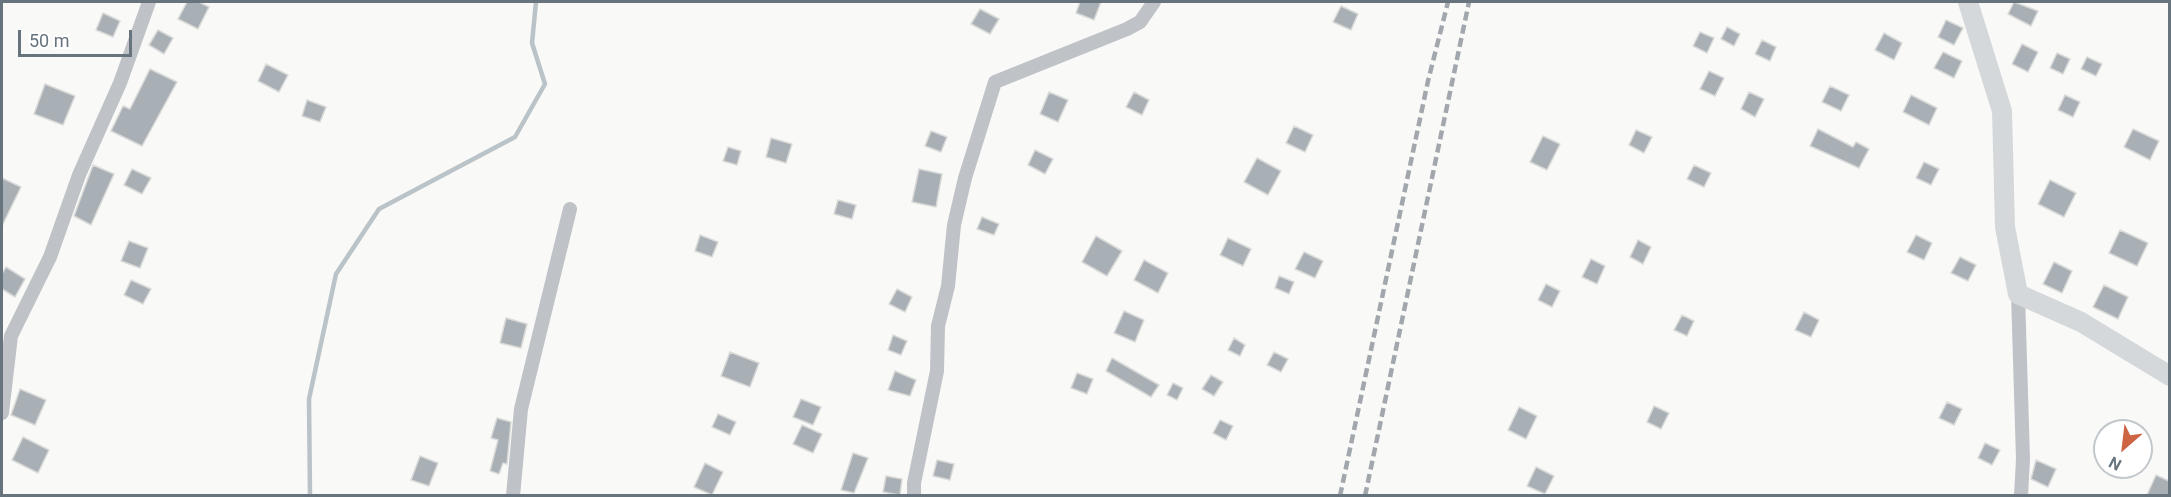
<!DOCTYPE html>
<html>
<head>
<meta charset="utf-8">
<style>
	body { margin:0 }
	#map { position:relative; width:2171px; height:497px; overflow:hidden; background:#f9f9f7; font-family:Roboto,sans-serif }
	canvas { display:block }
	.frame { position:absolute; inset:0; border:3px solid #67747e; pointer-events:none }
	.north { position:absolute; left:2093px; top:419px; width:60px; height:60px; box-sizing:border-box; background:#fff; border:2px solid #c2c7cb; border-radius:50%; rotate:208deg; font-size:16px; font-weight:700; line-height:24px; text-align:center; color:#67747e }
	.north::after { content:''; display:block; margin:auto; width:21px; height:27px; background:#cd6443; clip-path:polygon(50% 0,100% 100%,50% 72%,0 100%) }
	.scale { position:absolute; left:18px; top:30px; width:114px; height:27px; box-sizing:border-box; border:3px solid #67747e; border-top:0; padding-left:8px; font-size:18px; line-height:21px; white-space:nowrap; color:#67747e; -webkit-text-stroke:4px #fff; paint-order:stroke }
</style>
</head>
<body>
<div id="map">
<canvas width="2171" height="497"></canvas>
<div class="frame"></div>
<div class="north">N</div>
<div class="scale">50 m</div>
</div>
<script>
const c = document.querySelector('canvas').getContext('2d');
c.lineJoin = 'round';
function poly(rows) {
  const path = new Path2D();
  for (const r of rows) {
    path.moveTo(r[0], r[1]);
    for (let i = 2; i < r.length; i += 2) path.lineTo(r[i], r[i + 1]);
  }
  return path;
}
function trace(path, color, width, dash) {
  c.strokeStyle = color;
  c.lineWidth = width;
  c.lineCap = dash ? 'butt' : 'round';
  c.setLineDash(dash || []);
  c.stroke(path);
}
function paint(path, color) {
  c.fillStyle = color;
  c.fill(path, 'evenodd');
}
const stream = poly([
	[310,496,309,399,336,274,379,209,515,137,545,84,532,43,536,2]
]);
const building = poly([
	[187,2,199,2,209,7,198,29,178,19,187,2],
	[1080,2,1101,2,1094,20,1076,13,1080,2],
	[2014,2,2038,11,2031,26,2008,14,2014,2],
	[1341,6,1358,14,1351,30,1333,22,1341,6],
	[980,9,999,19,990,34,971,24,980,9],
	[103,13,120,21,113,37,96,30,103,13],
	[1946,20,1963,28,1954,45,1938,37,1946,20],
	[1727,27,1740,34,1734,46,1721,39,1727,27],
	[158,30,173,38,164,54,149,45,158,30],
	[1700,32,1714,38,1707,53,1693,46,1700,32],
	[1884,33,1902,43,1894,60,1875,50,1884,33],
	[1762,40,1776,47,1770,61,1755,54,1762,40],
	[2022,44,2038,52,2028,72,2012,64,2022,44],
	[1943,52,1962,61,1954,78,1934,68,1943,52],
	[2057,53,2070,59,2063,74,2050,68,2057,53],
	[2087,57,2102,64,2096,76,2081,69,2087,57],
	[266,64,288,75,279,92,258,81,266,64],
	[150,69,177,82,142,146,111,131,123,106,130,109,150,69],
	[1709,71,1724,78,1715,96,1700,89,1709,71],
	[45,84,75,96,63,125,34,114,45,84],
	[1830,86,1849,95,1841,111,1822,102,1830,86],
	[1049,92,1068,100,1058,122,1040,114,1049,92],
	[1134,92,1149,100,1142,115,1126,107,1134,92],
	[1749,92,1764,99,1755,117,1741,109,1749,92],
	[1911,95,1937,108,1929,125,1903,112,1911,95],
	[2065,95,2080,102,2073,117,2058,110,2065,95],
	[307,100,326,107,320,122,302,116,307,100],
	[1294,126,1313,135,1305,152,1286,143,1294,126],
	[1818,129,1853,147,1856,142,1869,149,1859,168,1810,146,1818,129],
	[2133,129,2159,141,2150,160,2124,147,2133,129],
	[1636,130,1652,137,1644,153,1629,145,1636,130],
	[931,131,947,137,941,152,925,146,931,131],
	[1543,136,1560,144,1547,170,1530,162,1543,136],
	[771,138,792,144,786,163,766,157,771,138],
	[728,147,741,151,737,165,723,161,728,147],
	[1035,150,1053,159,1045,174,1028,165,1035,150],
	[1257,158,1281,171,1268,195,1244,182,1257,158],
	[1924,162,1939,169,1931,185,1916,178,1924,162],
	[93,165,114,174,91,225,74,216,93,165],
	[1694,165,1711,173,1704,187,1687,179,1694,165],
	[132,169,151,178,142,194,124,185,132,169],
	[919,169,942,174,936,207,912,202,919,169],
	[2,178,21,187,2,226,2,178],
	[2050,180,2076,193,2064,217,2038,204,2050,180],
	[838,200,856,205,852,219,834,214,838,200],
	[982,217,999,224,994,235,977,229,982,217],
	[2120,230,2148,243,2137,266,2109,253,2120,230],
	[700,235,718,242,712,257,695,251,700,235],
	[1916,235,1932,243,1924,260,1907,252,1916,235],
	[1096,236,1122,251,1107,276,1082,262,1096,236],
	[1228,238,1251,249,1243,266,1220,255,1228,238],
	[1638,240,1651,247,1643,264,1630,257,1638,240],
	[129,241,148,248,140,268,121,261,129,241],
	[1304,252,1323,261,1315,278,1295,269,1304,252],
	[1960,257,1976,265,1968,281,1951,273,1960,257],
	[1591,259,1605,266,1597,284,1582,277,1591,259],
	[1144,260,1168,273,1158,293,1134,280,1144,260],
	[2054,262,2072,271,2062,293,2043,284,2054,262],
	[6,267,25,279,15,297,2,289,2,274,6,267],
	[1279,276,1294,282,1289,294,1275,288,1279,276],
	[131,280,151,289,143,304,124,295,131,280],
	[1546,284,1560,291,1552,307,1538,300,1546,284],
	[2104,285,2128,297,2118,319,2093,307,2104,285],
	[897,289,912,297,905,312,889,304,897,289],
	[1124,311,1144,320,1135,342,1114,333,1124,311],
	[1804,312,1819,320,1811,337,1795,330,1804,312],
	[1682,315,1694,321,1687,336,1674,330,1682,315],
	[506,318,527,324,521,348,500,343,506,318],
	[893,335,907,341,901,355,888,350,893,335],
	[1234,338,1245,345,1240,356,1228,350,1234,338],
	[730,352,759,363,750,387,721,376,730,352],
	[1274,352,1288,359,1281,372,1267,365,1274,352],
	[1112,358,1159,385,1151,397,1106,371,1112,358],
	[895,371,916,380,910,396,888,390,895,371],
	[1077,373,1093,379,1087,394,1071,388,1077,373],
	[1211,375,1223,382,1214,396,1202,389,1211,375],
	[1173,383,1183,388,1177,400,1167,395,1173,383],
	[20,389,46,400,35,425,11,415,20,389],
	[801,399,821,407,813,425,793,417,801,399],
	[1947,402,1962,409,1954,425,1939,418,1947,402],
	[1654,406,1669,413,1661,429,1647,422,1654,406],
	[1519,407,1537,416,1526,439,1508,430,1519,407],
	[718,414,736,422,730,435,712,427,718,414],
	[497,418,511,422,507,464,503,463,499,474,490,471,498,440,491,438,497,418],
	[1220,420,1233,426,1226,440,1213,433,1220,420],
	[802,425,822,434,813,453,793,444,802,425],
	[23,437,49,450,38,473,12,460,23,437],
	[1985,443,2000,450,1992,465,1978,458,1985,443],
	[853,453,868,458,854,493,841,490,853,453],
	[420,456,438,463,429,486,411,480,420,456],
	[937,460,954,464,950,480,933,476,937,460],
	[2036,460,2056,469,2048,487,2031,479,2036,460],
	[705,463,723,472,712,495,694,487,705,463],
	[1536,467,1554,476,1545,494,1527,486,1536,467],
	[2156,475,2169,481,2169,495,2147,495,2156,475],
	[886,476,902,479,900,495,883,492,886,476]
]);
const street = poly([
	[2018,294,2023,459,2021,496],
	[2,413,11,336,50,257,79,175,120,83,149,2],
	[513,496,521,409,570,209],
	[914,496,914,483,937,371,938,326,948,286,954,225,965,178,995,82,1127,29,1140,22,1154,2]
]);
const secondary = poly([
	[1968,2,2002,111,2005,227,2018,294,2081,322,2170,376]
]);
const rail = poly([
	[1340,496,1428,81,1448,2],
	[1365,496,1469,2]
]);
trace(stream, '#bac3c7', 4.5);
paint(building, '#a8afb5');
trace(building, '#dadad9', 1.5);
trace(street, '#bfc2c6', 14);
trace(secondary, '#d5d8db', 20);
trace(rail, '#a1a7ac', 4.5, [9, 4.5]);
</script>
</body>
</html>
